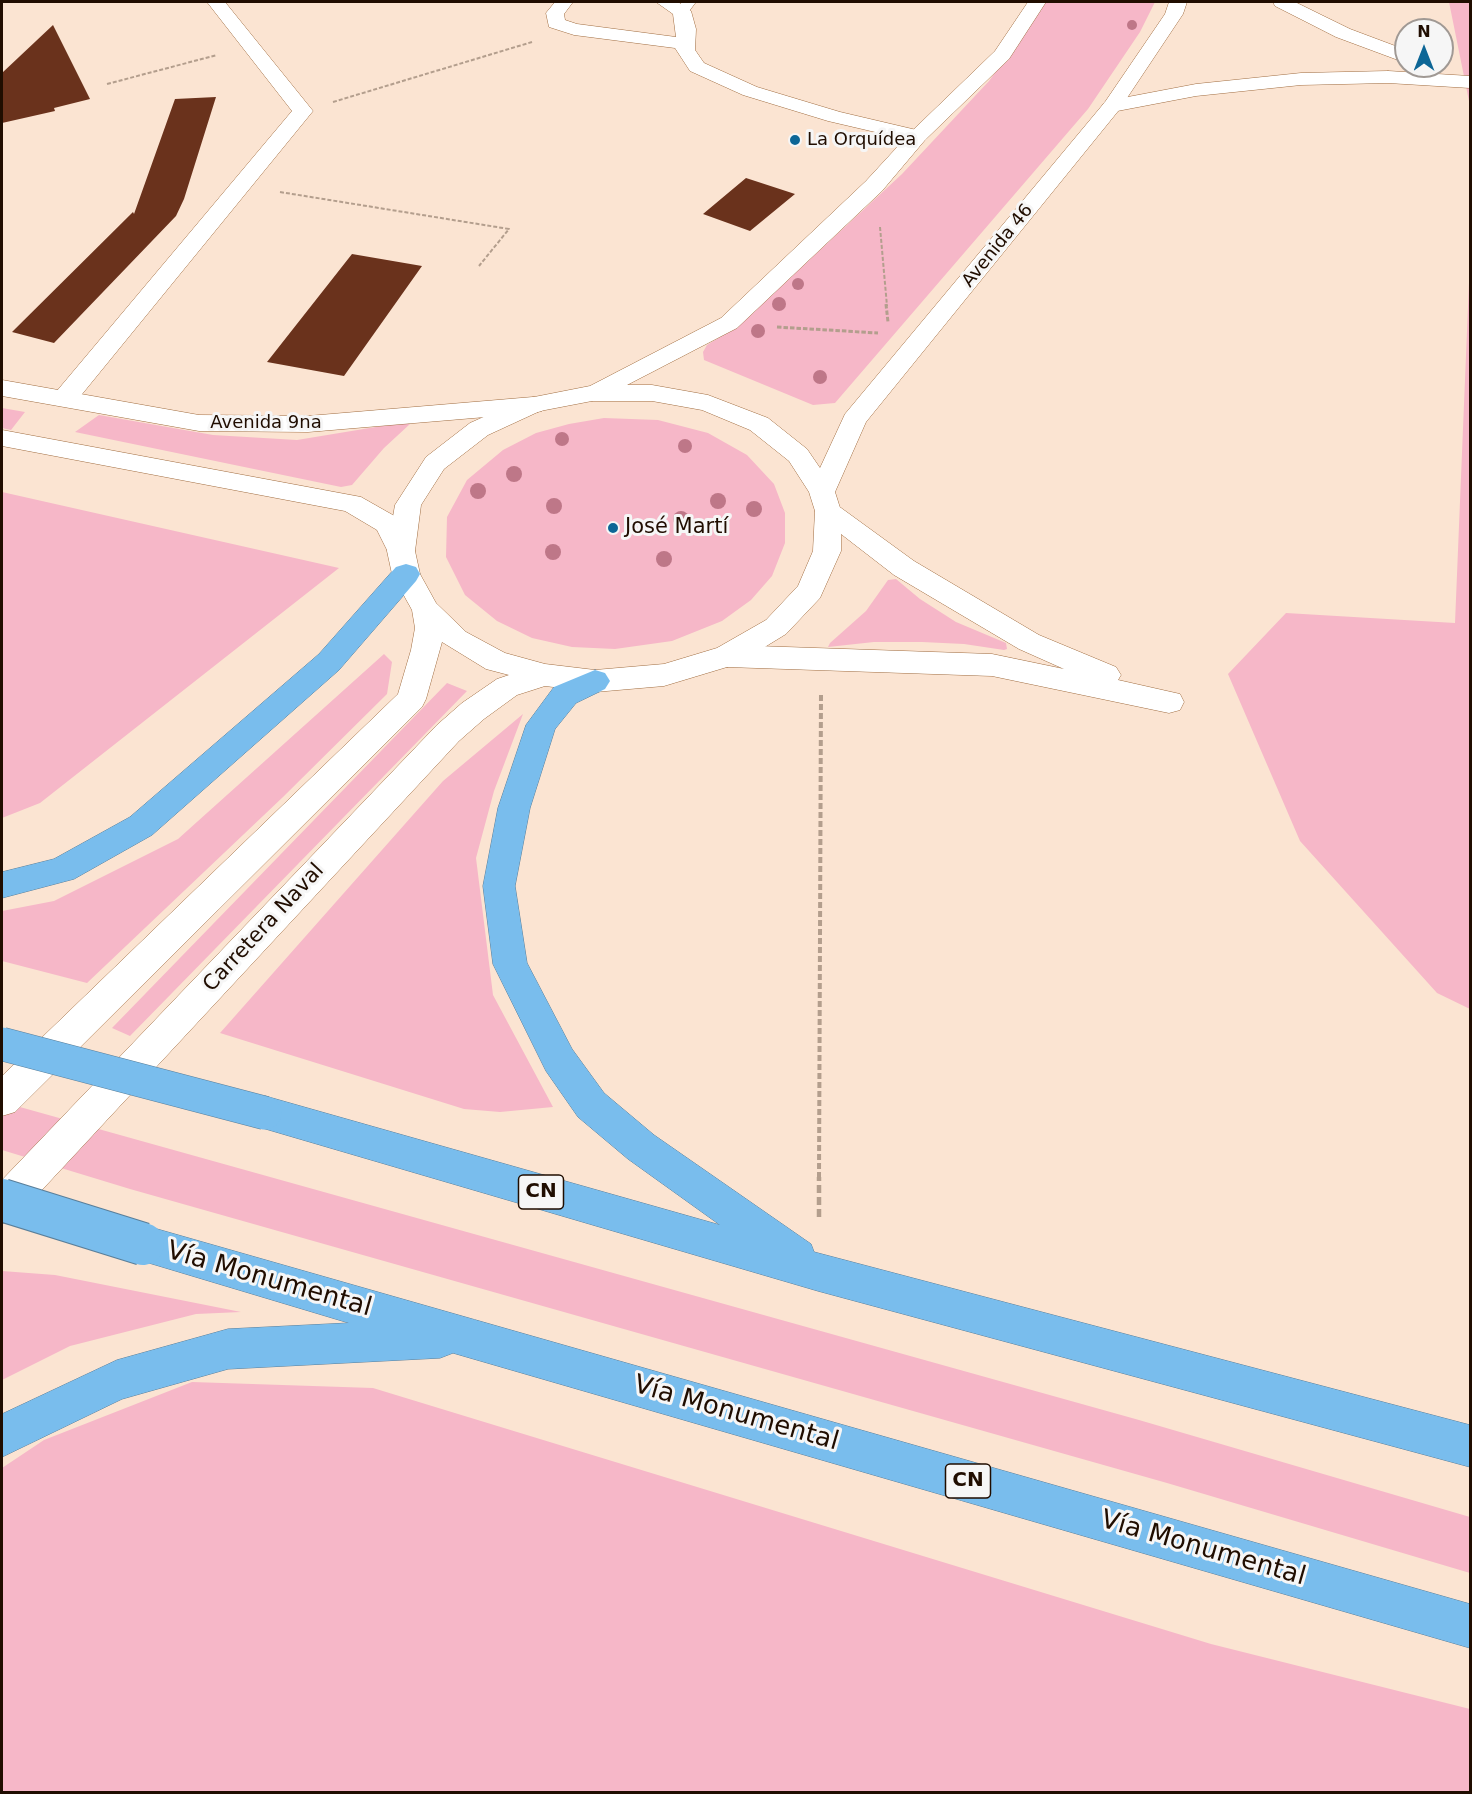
<!DOCTYPE html>
<html>
<head>
<meta charset="utf-8">
<style>
	body { margin:0 }
	#map { position:relative; width:1472px; height:1794px; overflow:hidden; background:#fbe4d2; font-family:"DejaVu Sans",sans-serif }
	canvas { display:block }
	.frame { position:absolute; inset:0; border:3px solid #200d00; pointer-events:none }
	.north { position:absolute; left:1394px; top:18px; width:60px; height:60px; box-sizing:border-box; background:#f6f6f6; border:2px solid #a09994; border-radius:50%; rotate:0deg; font-size:16px; font-weight:700; line-height:24px; text-align:center; color:#200d00 }
	.north::after { content:''; display:block; margin:auto; width:21px; height:27px; background:#0d6696; clip-path:polygon(50% 0,100% 100%,50% 72%,0 100%) }
</style>
</head>
<body>
<div id="map">
<canvas width="1472" height="1794"></canvas>
<div class="frame"></div>
<div class="north">N</div>
</div>
<script>
const c = document.querySelector('canvas').getContext('2d');
c.lineJoin = 'round';
function paint(path, color) {
  c.fillStyle = color;
  c.fill(path, 'evenodd');
}
function poly(rows) {
  const path = new Path2D();
  for (const r of rows) {
    path.moveTo(r[0], r[1]);
    for (let i = 2; i < r.length; i += 2) path.lineTo(r[i], r[i + 1]);
  }
  return path;
}
function trace(path, color, width, dash) {
  c.strokeStyle = color;
  c.lineWidth = width;
  c.lineCap = dash ? 'butt' : 'round';
  c.setLineDash(dash || []);
  c.stroke(path);
}
function label(font, color, halo, rows, align = 'center') {
  c.font = font + ' "DejaVu Sans",sans-serif';
  c.lineWidth = 6;
  c.setLineDash([]);
  c.textBaseline = 'middle';
  c.strokeStyle = halo;
  c.fillStyle = color;
  for (const [text, x, y, turn = 0] of rows) {
    c.save();
    c.translate(x, y);
    c.rotate((+turn || 0) * Math.PI / 180);
    c.textAlign = isNaN(turn) ? turn : align;
    if (halo) c.strokeText(text, 0, 0);
    c.fillText(text, 0, 0);
    c.restore();
  }
}
const green = poly([
	[1046,2,1155,2,1140,32,1088,109,835,403,813,405,704,360,703,352,707,345,738,326,902,174,989,81],
	[1449,2,1470,2,1470,106],
	[1470,258,1470,1009,1437,993,1300,841,1228,674,1286,613,1455,623],
	[2,408,25,412,11,430,2,428],
	[99,415,213,435,297,440,406,422,410,424,384,448,352,485,341,487,75,432],
	[604,418,658,420,708,433,747,455,774,484,785,513,785,543,772,576,751,600,722,621,672,641,615,649,572,647,532,638,497,621,465,595,446,557,447,517,467,480,503,450,536,433,569,424],
	[2,492,339,568,40,803,2,818],
	[896,579,920,599,956,622,1006,643,1007,649,1004,650,964,644,922,642,874,642,828,647,830,643,866,611,888,580],
	[384,654,392,662,387,694,283,797,87,983,2,961,2,911,54,901,178,839],
	[447,683,467,691,130,1036,112,1028],
	[523,714,494,791,476,858,493,995,553,1107,500,1112,464,1109,220,1033,443,781],
	[2,1102,1139,1420,1470,1517,1470,1573,1167,1483,130,1189,2,1150],
	[2,1271,55,1275,241,1312,196,1314,70,1346,2,1380],
	[192,1382,373,1388,1211,1644,1470,1709,1470,1792,2,1792,2,1468,44,1440]
]);
const building = poly([
	[53,25,90,99,54,108,55,111,2,123,2,73],
	[216,97,184,199,176,216,54,343,12,332,133,212,134,214,175,99],
	[746,178,795,194,750,231,703,214],
	[352,254,422,266,344,376,267,362]
]);
const pathFar3 = poly([
	[107,84,217,55],
	[333,102,532,42],
	[280,192,509,229,479,266],
	[880,227,887,306]
]);
const pathFar2 = poly([
	[886,304,888,322],
	[777,327,878,333]
]);
const pathFar1 = poly([
	[819,1178,821,694]
]);
const path = poly([
	[819,1217,819,1177]
]);
const service = poly([
	[682,2,696,2,687,14,682,15,675,11,682,2]
]);
const minor = poly([
	[207,2,225,2,313,111,74,404,65,406,56,404,53,398,56,392,292,111,207,2],
	[555,2,573,2,564,14,565,20,577,24,676,37,673,14,656,2,678,2,691,11,696,29,695,50,704,63,757,87,840,112,925,132,928,136,925,140,918,142,828,121,743,95,690,71,675,48,574,35,549,27,546,13,555,2],
	[1273,2,1295,2,1350,29,1406,50,1406,63,1336,37,1275,6,1273,2],
	[1388,71,1470,76,1470,88,1388,83,1301,85,1196,96,1112,112,1105,110,1102,106,1105,102,1112,100,1196,84,1301,73,1388,71],
	[828,502,837,505,914,561,1039,635,1116,667,1121,675,1118,680,1180,694,1184,702,1180,710,1169,713,992,676,727,667,717,664,712,656,717,648,727,645,992,654,1064,669,1019,649,894,575,819,517,815,511,819,505,828,502]
]);
const tertiary = poly([
	[2,380,199,415,308,416,533,397,542,399,546,405,542,411,533,413,308,432,199,431,2,396,2,380],
	[2,430,361,497,398,518,415,551,411,558,401,560,391,558,377,530,345,511,2,446,2,430]
]);
const secondary = poly([
	[1028,2,1046,2,1009,59,925,140,882,191,737,328,627,385,652,385,708,395,768,418,807,449,820,468,845,414,1105,102,1165,14,1169,2,1187,2,1183,14,1119,110,866,422,835,492,841,511,841,551,820,598,786,634,737,664,664,686,595,692,545,686,517,695,484,719,459,741,15,1219,2,1224,2,1180,437,725,462,703,497,679,509,675,486,669,442,642,426,699,422,707,15,1112,2,1116,2,1076,398,694,411,650,415,628,412,610,392,574,387,551,395,505,426,457,470,423,524,399,590,386,721,318,866,181,911,132,995,51,1028,2],
	[592,401,652,401,702,410,750,430,789,461,809,492,815,511,813,551,798,586,766,620,717,648,664,664,595,670,545,664,505,653,466,632,436,603,420,574,415,551,421,505,444,469,488,435,540,411,592,401]
]);
const motorway = poly([
	[406,564,416,567,420,574,416,581,339,670,152,835,74,879,2,898,2,872,54,859,130,817,319,654,396,567,406,564],
	[595,670,605,673,610,681,605,689,576,703,555,729,530,808,515,886,527,963,572,1049,604,1093,654,1135,811,1244,814,1252,1470,1425,1470,1467,818,1291,252,1125,247,1113,252,1101,265,1096,720,1225,628,1159,578,1117,546,1071,493,964,483,886,498,808,526,725,554,687,595,670],
	[143,1225,1470,1604,1470,1648,453,1353,440,1358,228,1369,122,1399,2,1457,2,1414,117,1360,228,1329,349,1323,129,1257,124,1244,129,1231,143,1225]
]);
const motorwayBridgeFar1 = poly([
	[2,1044,265,1113]
]);
const motorwayBridge = poly([
	[2,1200,143,1244]
]);
const trees = [
	[1132,25,5],
	[798,284,6],
	[779,304,7],
	[758,331,7],
	[820,377,7],
	[562,439,7],
	[685,446,7],
	[514,474,8],
	[478,491,8],
	[718,501,8],
	[554,506,8],
	[754,509,8],
	[681,519,8],
	[553,552,8],
	[664,559,8]
];
const markers = [
	[795,140,6,"#0d6696"],
	[613,528,6,"#0d6696"]
];
const farPoinames = [
	["La Orquídea",807,140]
];
const farStreetnames = [
	["Avenida 46",998,246,-51],
	["Avenida 9na",266,423]
];
const shields = [
	[541,1192,45],
	[968,1481,45]
];
const shieldNames = [
	["CN",541,1192],
	["CN",968,1481]
];
const poiNames = [
	["José Martí",625,528]
];
const streetNames = [
	["Carretera Naval",264,928,-47]
];
const nearStreetnames = [
	["Vía Monumental",269,1280,16],
	["Vía Monumental",736,1414,16],
	["Vía Monumental",1203,1549,16]
];
paint(green, '#f6b7c8');
paint(building, '#6a321c');
trace(service, '#a06d41', 1);
trace(minor, '#a06d41', 1);
trace(tertiary, '#a06d41', 1);
trace(secondary, '#a06d41', 1);
trace(motorway, '#5a7f9a', 1);
trace(pathFar3, '#b39e8d', 2, [4, 2]);
trace(pathFar2, '#b39e8d', 3, [4.5, 2]);
trace(pathFar1, '#b39e8d', 4, [6, 3]);
trace(path, '#b39e8d', 4.5, [8, 4]);
paint(service, '#fff');
paint(minor, '#fff');
paint(tertiary, '#fff');
paint(secondary, '#fff');
paint(motorway, '#79bded');
trace(motorwayBridgeFar1, '#5a7f9a', 34, []);
trace(motorwayBridge, '#5a7f9a', 44, []);
trace(motorwayBridgeFar1, '#79bded', 33);
trace(motorwayBridge, '#79bded', 42);
c.fillStyle = '#be7788';
for (const [x, y, r] of trees) {
  c.beginPath();
  c.arc(x, y, r, 0, 2 * Math.PI);
  c.fill();
}
for (const [x, y, r, color] of markers) {
  const dot = new Path2D();
  dot.arc(x, y, r, 0, 2 * Math.PI);
  c.fillStyle = color;
  c.fill(dot);
  trace(dot, '#f6f6f6', 2);
}
label('18px', '#200d00', '#f6f6f6', farPoinames, 'left');
label('18px', '#200d00', '#f6f6f6', farStreetnames);
for (const [x, y, w] of shields) {
  const box = new Path2D();
  box.roundRect(x - w / 2, y - 17, w, 34, 4.5);
  c.fillStyle = '#f6f6f6';
  c.fill(box);
  trace(box, '#200d00', 1.5);
}
label('bold 20px', '#200d00', null, shieldNames);
label('21px', '#200d00', '#f6f6f6', poiNames, 'left');
label('21px', '#200d00', '#f6f6f6', streetNames);
label('26px', '#200d00', '#f6f6f6', nearStreetnames);
</script>
</body>
</html>
